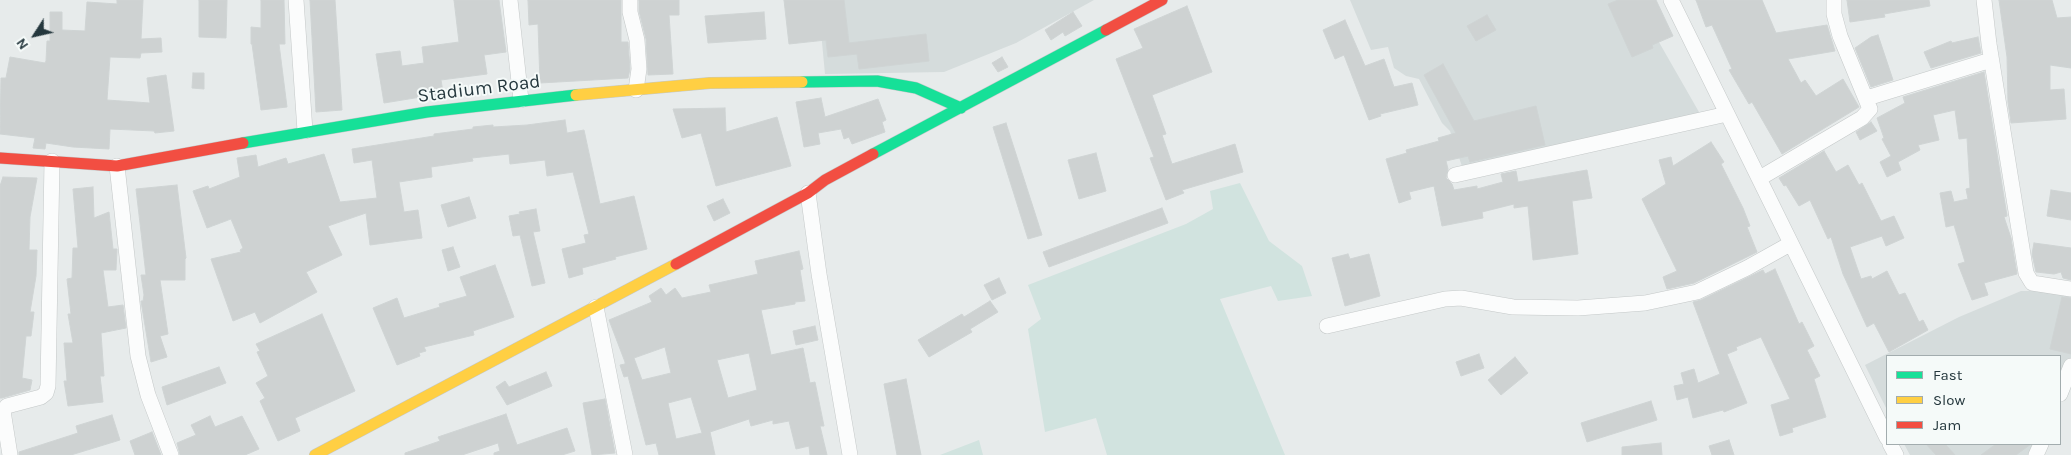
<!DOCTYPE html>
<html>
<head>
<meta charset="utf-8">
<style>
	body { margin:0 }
	#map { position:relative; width:2071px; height:455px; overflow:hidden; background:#e7ebeb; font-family:Karla,sans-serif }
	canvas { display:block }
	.legend { position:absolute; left:1886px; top:355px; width:175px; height:90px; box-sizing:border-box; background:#f5faf9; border:1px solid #a2acae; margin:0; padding:6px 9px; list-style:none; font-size:15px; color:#25383e }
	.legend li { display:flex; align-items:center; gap:10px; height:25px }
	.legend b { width:25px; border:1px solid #a2acae }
	.north { position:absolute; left:10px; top:10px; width:50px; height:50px; -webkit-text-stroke:4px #f5faf9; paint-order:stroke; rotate:235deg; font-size:14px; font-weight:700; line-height:20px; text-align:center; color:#25383e }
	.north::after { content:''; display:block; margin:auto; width:18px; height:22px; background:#25383e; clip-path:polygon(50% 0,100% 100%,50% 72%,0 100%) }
</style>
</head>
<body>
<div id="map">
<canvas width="2071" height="455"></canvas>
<ul class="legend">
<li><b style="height:6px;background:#16e098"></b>Fast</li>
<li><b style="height:6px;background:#ffcf43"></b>Slow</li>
<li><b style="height:6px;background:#f24e42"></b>Jam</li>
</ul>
<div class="north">N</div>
</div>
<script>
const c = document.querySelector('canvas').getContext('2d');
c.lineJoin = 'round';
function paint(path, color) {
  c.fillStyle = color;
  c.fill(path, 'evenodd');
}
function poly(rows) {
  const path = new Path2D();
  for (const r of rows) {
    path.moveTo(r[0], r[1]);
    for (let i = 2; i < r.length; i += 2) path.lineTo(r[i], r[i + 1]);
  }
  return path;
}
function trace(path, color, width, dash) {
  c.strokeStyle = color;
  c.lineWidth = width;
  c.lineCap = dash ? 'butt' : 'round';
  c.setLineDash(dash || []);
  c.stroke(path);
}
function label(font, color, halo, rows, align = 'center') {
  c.font = font + ' Karla,sans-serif';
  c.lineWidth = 4;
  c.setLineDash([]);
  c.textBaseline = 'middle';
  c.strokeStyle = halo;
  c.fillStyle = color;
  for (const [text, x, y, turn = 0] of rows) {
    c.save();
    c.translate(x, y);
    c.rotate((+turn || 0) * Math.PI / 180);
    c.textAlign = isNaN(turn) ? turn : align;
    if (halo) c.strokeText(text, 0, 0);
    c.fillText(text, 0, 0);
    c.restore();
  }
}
const built = poly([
	[818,0,1094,0,1016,43,944,72,825,74],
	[1350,0,1638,0,1644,16,1707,126,1466,178,1450,131,1442,123,1419,79,1406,76,1394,68,1388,47,1371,50],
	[2021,291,2071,291,2071,358,2060,386,2060,356,1887,356,1887,410,1865,365,1959,317],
	[1904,444,2037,444,2033,455,1910,455]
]);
const green = poly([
	[1240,183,1269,241,1302,266,1312,296,1278,301,1271,286,1220,299,1285,455,1107,455,1096,418,1045,432,1028,329,1041,319,1028,285,1186,224,1213,209,1210,191],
	[979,440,983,455,940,455]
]);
const building = poly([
	[117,0,143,0,141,39,161,38,162,52,141,53,140,58,110,57,107,100,150,103,147,78,166,75,174,131,155,133,154,131,110,129,109,149,73,147,46,143,45,149,33,148,35,138,0,134,1,78,6,78,10,57,45,63,46,61,47,41,50,41,50,12,62,12,62,30,85,31,87,2,117,4,117,0],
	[199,0,227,0,226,38,199,37,199,0],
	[261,0,284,0,285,44,279,44,287,107,261,110,252,44,251,44,251,27,261,28,261,0],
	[310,0,335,0,342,110,316,112,310,0],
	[454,0,499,0,506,52,484,55,487,74,441,80,444,98,422,100,421,97,384,103,376,54,400,51,402,66,424,63,422,47,459,42,454,0],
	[528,0,621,0,621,42,628,42,630,69,628,78,540,83,538,24,529,25,528,0],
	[639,0,679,0,679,15,669,15,673,74,648,75,646,39,639,11,639,0],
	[784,0,844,0,849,43,926,34,929,61,859,69,857,54,828,57,826,40,789,44,784,0],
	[1618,0,1656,0,1673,36,1652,45,1653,48,1632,57,1608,4,1618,0],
	[1696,0,1762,0,1776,33,1827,25,1835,51,1788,59,1801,83,1805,80,1816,96,1843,79,1859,107,1782,154,1752,102,1749,104,1729,70,1732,69,1712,25,1706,27,1696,0],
	[1847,0,1929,0,1930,6,1884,14,1885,17,1850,22,1847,0],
	[1999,0,2052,0,2057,18,2071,17,2071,68,2050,65,2050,90,2064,89,2066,119,2011,123,2008,102,2007,57,1999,0],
	[1187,6,1212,72,1152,95,1166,134,1162,135,1172,164,1235,144,1243,172,1182,190,1184,193,1166,200,1150,158,1154,157,1116,59,1143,48,1134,29,1187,6],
	[764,12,766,39,708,43,705,16,764,12],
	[1073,12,1082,26,1065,36,1063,32,1051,40,1045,30,1073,12],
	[1487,15,1496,30,1476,41,1467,26,1487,15],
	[1345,20,1365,66,1384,59,1394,87,1412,83,1418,105,1380,114,1381,116,1369,120,1344,55,1335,59,1323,30,1345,20],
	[1878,35,1893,80,1871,87,1855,48,1871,37,1878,35],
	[1978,37,1981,53,1931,68,1924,52,1951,41,1952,43,1978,37],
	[1002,57,1008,67,998,72,992,63,1002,57],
	[1443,64,1474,121,1536,106,1545,145,1470,162,1468,156,1446,161,1448,169,1446,178,1452,184,1454,190,1477,186,1477,189,1503,182,1501,174,1516,171,1518,182,1587,170,1592,198,1572,201,1578,254,1533,260,1528,206,1514,208,1514,204,1482,212,1483,218,1442,226,1434,186,1409,192,1411,199,1399,203,1386,159,1407,153,1406,150,1439,141,1438,138,1456,133,1424,75,1443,64],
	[1984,72,2007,216,2004,217,2011,238,2017,274,1984,283,1988,295,1972,300,1958,264,1965,262,1954,225,1946,227,1940,193,1951,191,1954,202,1968,199,1966,189,1970,188,1967,138,1959,139,1955,110,1933,115,1939,140,1918,145,1920,150,1898,162,1901,170,1887,177,1880,162,1891,156,1882,139,1884,138,1877,118,1905,103,1903,97,1984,72],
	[193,73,204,73,204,89,192,88,193,73],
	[821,98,825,117,878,99,886,120,882,122,885,132,852,144,849,137,844,139,841,129,818,133,820,144,804,147,796,102,821,98],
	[725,108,726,132,777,117,791,166,716,186,701,133,682,138,673,109,725,108],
	[565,120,567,133,584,130,600,204,634,196,647,249,615,257,616,259,582,268,583,274,569,278,562,249,586,243,584,235,589,234,573,172,547,176,545,160,510,164,509,154,472,158,473,161,431,167,432,177,399,182,404,212,418,210,422,238,370,245,366,213,328,226,342,255,306,272,317,292,260,323,255,312,233,321,211,259,241,252,240,250,243,248,231,219,207,228,193,191,208,186,209,189,240,177,237,158,256,155,258,167,286,158,288,164,324,154,340,202,377,198,372,160,354,163,352,149,434,136,434,134,473,129,473,127,493,125,493,127,527,125,565,120],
	[1871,122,1877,131,1860,140,1856,132,1871,122],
	[1006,123,1042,235,1028,239,993,127,1006,123],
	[1711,142,1724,162,1721,164,1743,208,1750,226,1747,227,1757,252,1694,283,1667,289,1663,277,1677,271,1642,199,1666,184,1659,160,1671,157,1673,166,1711,142],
	[1824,151,1836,172,1848,165,1859,185,1862,183,1881,221,1894,216,1904,238,1886,246,1882,236,1850,247,1861,279,1871,276,1872,279,1887,271,1899,295,1905,293,1919,322,1923,320,1928,330,1889,352,1874,323,1867,327,1843,274,1831,237,1828,239,1810,200,1799,206,1786,185,1784,186,1779,178,1824,151],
	[1096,153,1106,191,1079,199,1068,160,1096,153],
	[3,177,37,178,30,217,29,250,37,250,36,276,30,312,34,312,31,336,26,336,22,378,32,380,30,390,2,398,0,398,0,186,3,177],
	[177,185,186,258,185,259,185,280,160,280,168,334,160,336,167,357,151,362,141,301,143,301,144,295,141,275,146,275,136,189,177,185],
	[93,187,94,218,109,212,113,249,117,249,116,270,103,270,108,307,123,305,126,328,101,333,104,376,100,376,103,402,68,406,64,381,67,381,64,343,73,343,68,314,71,314,67,279,72,278,73,248,78,248,73,189,93,187],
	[2051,190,2071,193,2071,220,2047,216,2051,190],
	[469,197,476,218,448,227,441,205,469,197],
	[723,199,730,213,714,221,707,206,723,199],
	[1162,208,1168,223,1049,267,1043,252,1162,208],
	[536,209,540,231,533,232,545,283,532,286,520,235,513,236,509,216,520,214,519,212,536,209],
	[2034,243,2071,248,2071,280,2063,278,2061,272,2054,274,2036,272,2032,254,2034,243],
	[453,247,460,267,448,271,442,250,453,247],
	[799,251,803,269,800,270,805,301,795,302,795,304,761,310,771,355,803,348,810,383,815,382,824,426,820,426,827,455,810,455,809,446,796,449,789,421,773,424,773,420,751,426,749,419,710,432,715,455,659,455,656,443,646,445,628,376,624,377,620,365,625,364,625,362,609,320,652,302,649,296,661,288,666,295,675,288,682,298,711,292,709,285,758,274,755,261,799,251],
	[665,347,671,373,642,380,634,358,665,347],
	[749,353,757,390,728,398,717,360,749,353],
	[691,397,702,433,676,439,668,403,691,397],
	[1348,254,1350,259,1369,254,1380,296,1345,306,1332,258,1348,254],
	[495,265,514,317,473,331,474,335,424,347,426,351,419,353,420,356,397,365,373,308,397,298,404,318,440,307,439,304,467,296,460,277,495,265],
	[1775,269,1799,324,1802,322,1814,346,1807,350,1820,376,1814,379,1826,417,1792,428,1793,432,1780,436,1771,405,1790,399,1761,337,1736,347,1737,350,1727,354,1747,403,1724,412,1723,410,1693,418,1688,397,1677,400,1674,386,1684,384,1681,373,1694,369,1698,383,1720,374,1693,302,1701,300,1763,270,1765,274,1775,269],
	[999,278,1006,293,992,300,984,285,999,278],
	[2062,297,2071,298,2071,354,2050,349,2062,297],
	[990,301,998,312,970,329,972,332,929,357,918,340,962,314,964,317,990,301],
	[322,314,355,391,295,418,300,431,278,441,260,401,265,398,256,383,268,376,257,352,260,351,256,344,322,314],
	[815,326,818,340,796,345,793,331,815,326],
	[1479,354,1484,368,1461,376,1456,362,1479,354],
	[1515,357,1528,373,1501,395,1488,380,1515,357],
	[219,367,226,383,167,405,162,387,219,367],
	[546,372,552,386,507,405,496,387,505,381,509,387,546,372],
	[906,379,921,455,897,455,884,384,906,379],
	[605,399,615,453,592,455,583,403,605,399],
	[1651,401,1657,420,1587,442,1581,423,1651,401],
	[506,414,517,445,567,428,575,451,562,455,494,455,494,453,500,451,498,443,462,455,405,455,405,453,440,441,438,437,506,414],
	[112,415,120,440,71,455,19,455,19,452,78,433,76,426,112,415],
	[210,416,215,427,242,416,259,449,245,455,180,455,177,443,196,435,191,425,210,416],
	[152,432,161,455,135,455,130,441,152,432],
	[1729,440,1734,455,1712,455,1709,446,1729,440],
	[1661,443,1662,455,1622,455,1622,447,1661,443],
	[1926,444,1945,444,1955,455,1936,455,1926,444],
	[1996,444,2031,444,2016,455,1981,455,1996,444]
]);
const street = poly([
	[296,0,305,131],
	[510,0,521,100],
	[630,0,630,12,637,40,639,69,636,90],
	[1671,0,1887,438],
	[1984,0,1989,44,2026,273,2032,283,2071,289],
	[1867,98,1991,60],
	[117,166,138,356,148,395,171,455],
	[1455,175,1727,114],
	[1760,178,1862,118,1870,109,1840,36,1834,14,1834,0],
	[808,193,819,274,850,455],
	[596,307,625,455],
	[1327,326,1445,299,1461,298,1513,307,1578,308,1645,303,1697,292,1747,268,1790,244],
	[2060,394,2071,366],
	[1890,444,1896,455],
	[10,455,3,411,7,406,41,397,46,393,48,386,52,161],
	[2036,455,2041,444]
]);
const fast = poly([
	[802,82,877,81,916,88,961,108],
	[243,143,427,112,576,95],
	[873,154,1106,30]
]);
const slow = poly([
	[576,95,710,83,802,82],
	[315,455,676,264]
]);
const jam = poly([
	[1106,30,1162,0],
	[0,158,117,166,243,143],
	[676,264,808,193,825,180,873,154]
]);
const streetNames = [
	["Stadium Road",479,89,-7]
];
paint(built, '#d5dcdc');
paint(green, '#d1e3df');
paint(building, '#ced2d2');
trace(building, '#cfd4d4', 1);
trace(street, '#c4c8c8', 16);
trace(fast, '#c3c8c9', 12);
trace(slow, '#c3c8c9', 12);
trace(jam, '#c3c8c9', 12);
trace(street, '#fbfcfc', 15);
trace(fast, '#16e098', 11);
trace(slow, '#ffcf43', 11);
trace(jam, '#f24e42', 11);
label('19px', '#25383e', '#f5faf9', streetNames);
</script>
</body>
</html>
